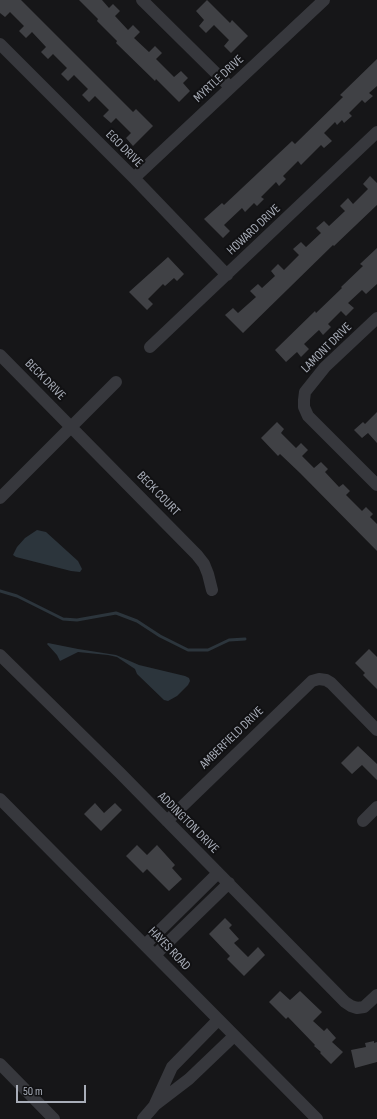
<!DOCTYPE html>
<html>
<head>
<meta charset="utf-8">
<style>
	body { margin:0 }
	#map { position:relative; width:377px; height:1119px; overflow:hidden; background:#161618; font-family:"Sofia Sans Condensed",sans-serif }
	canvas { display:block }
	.scale { position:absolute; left:16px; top:1085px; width:70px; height:18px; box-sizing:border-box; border:2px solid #a8adb8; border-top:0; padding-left:5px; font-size:12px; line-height:14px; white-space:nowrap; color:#a8adb8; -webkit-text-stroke:3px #111113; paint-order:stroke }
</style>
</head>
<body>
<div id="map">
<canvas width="377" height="1119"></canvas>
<div class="scale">50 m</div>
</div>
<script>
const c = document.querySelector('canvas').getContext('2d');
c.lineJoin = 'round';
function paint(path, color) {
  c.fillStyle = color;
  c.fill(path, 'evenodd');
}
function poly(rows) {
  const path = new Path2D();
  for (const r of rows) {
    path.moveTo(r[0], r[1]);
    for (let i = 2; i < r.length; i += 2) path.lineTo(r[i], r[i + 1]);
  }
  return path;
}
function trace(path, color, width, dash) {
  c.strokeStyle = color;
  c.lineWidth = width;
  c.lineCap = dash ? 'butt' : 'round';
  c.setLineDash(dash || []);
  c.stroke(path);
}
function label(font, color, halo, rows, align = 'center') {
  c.font = font + ' "Sofia Sans Condensed",sans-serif';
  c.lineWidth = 4;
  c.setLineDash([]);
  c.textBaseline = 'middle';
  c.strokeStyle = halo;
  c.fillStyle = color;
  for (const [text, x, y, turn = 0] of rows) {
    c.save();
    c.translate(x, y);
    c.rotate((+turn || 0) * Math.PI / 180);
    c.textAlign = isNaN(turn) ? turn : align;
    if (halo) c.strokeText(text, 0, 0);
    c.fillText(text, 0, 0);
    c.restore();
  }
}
const water = poly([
	[37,530,46,532,78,561,82,569,80,572,71,571,16,557,13,555,17,547,25,538],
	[48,643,78,649,116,655,139,665,185,676,189,678,190,681,188,685,177,696,168,701,164,700,137,674,135,669,117,657,108,655,78,652,60,661,57,655,47,644]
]);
const stream = poly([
	[0,591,17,596,63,619,77,620,116,613,137,621,160,636,188,650,208,650,229,640,245,639]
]);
const building = poly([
	[0,0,21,0,133,112,136,109,153,126,133,146,126,138,131,133,116,118,111,123,103,116,109,110,95,96,89,102,82,95,88,89,74,75,68,81,61,74,67,68,53,54,48,59,41,52,46,47,32,32,26,38,19,31,24,26,10,12,5,17,0,13],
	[79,0,102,0,109,8,113,4,120,11,115,16,128,30,133,25,140,32,134,38,149,52,155,46,162,53,156,59,174,77,181,71,188,78,183,83,190,91,179,102,156,79,155,81,116,43,117,41,97,21,98,19],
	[207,0,230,23,232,20,248,36,231,53,224,46,229,40,214,25,206,33,199,26,204,20,196,11],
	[377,59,377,86,369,93,373,96,365,103,362,100,349,113,352,116,344,123,342,120,337,125,335,122,324,133,332,141,324,148,321,145,301,165,298,161,283,176,286,179,279,186,276,182,261,197,264,199,257,206,254,203,245,212,242,208,224,225,230,231,223,238,204,219,222,203,224,205,292,141,295,144,343,97,340,95],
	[370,176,377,183,377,205,334,246,333,245,243,333,225,315,233,308,238,313,256,297,250,291,258,284,262,288,275,276,271,271,278,264,284,270,299,255,293,249,301,242,306,247,321,233,316,228,324,221,329,226,345,211,340,206,348,198,353,204,368,189,363,184],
	[377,248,377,284,366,294,362,290,348,303,354,308,346,316,341,311,328,324,331,327,323,335,319,330,304,344,309,349,301,357,297,352,286,362,275,350,315,311,316,313,342,288,341,287,363,266,360,264],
	[168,257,184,274,177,281,174,278,165,286,163,284,148,299,153,304,147,310,129,292],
	[377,412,377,443,368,433,362,438,354,430,363,422,365,424],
	[277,422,284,429,281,433,296,448,301,443,308,450,302,456,314,468,321,462,328,469,325,472,339,487,343,484,350,491,346,495,362,511,366,507,373,514,370,517,377,524,377,551,300,473,280,454,278,456,261,438],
	[369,649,377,657,377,689,363,675,365,673,355,663],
	[358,746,377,764,377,780,362,765,352,774,341,763],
	[95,803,104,813,115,803,122,810,101,831,84,814],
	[137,845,147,855,157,845,175,865,172,868,182,879,169,891,147,869,143,873,126,856],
	[225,918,232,925,229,928,239,939,234,943,248,957,258,947,265,955,244,976,227,959,230,956,209,934],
	[280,991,290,1000,300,991,322,1012,313,1021,324,1031,327,1028,336,1038,332,1042,343,1052,331,1064,320,1053,321,1052,314,1046,315,1045,288,1017,286,1019,269,1002],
	[374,1041,374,1043,377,1042,377,1062,355,1068,351,1050,366,1047,365,1043]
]);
const minor = poly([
	[142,0,230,87],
	[0,44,134,178,227,275],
	[134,178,324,0],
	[377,318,325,367,305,392,304,400,304,407,308,416,377,485],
	[150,347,377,132],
	[0,355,197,555,204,564,208,574,212,590],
	[0,498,116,382],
	[0,655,120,773,345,1002,351,1006,357,1008,364,1007,377,995],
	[0,799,317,1119],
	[167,821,312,681,319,679,326,680,331,683,377,730],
	[363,821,377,807],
	[145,945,218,873],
	[155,955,229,883],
	[0,1064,54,1119],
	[155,1104,172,1067,218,1020],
	[143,1119,155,1105,189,1079,234,1036]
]);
const streetNames = [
	["MYRTLE DRIVE",219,79,-43],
	["EGO DRIVE",124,149,45],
	["HOWARD DRIVE",254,230,-43],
	["LAMONT DRIVE",327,348,-45],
	["BECK DRIVE",45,380,45],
	["BECK COURT",158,494,46],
	["AMBERFIELD DRIVE",232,738,-44],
	["ADDINGTON DRIVE",188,823,45],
	["HAYES ROAD",169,949,46]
];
paint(water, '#2c353c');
trace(stream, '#2c353c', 3);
paint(building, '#404145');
trace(minor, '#37383d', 12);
label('13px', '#a8adb8', '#111113', streetNames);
</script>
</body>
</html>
